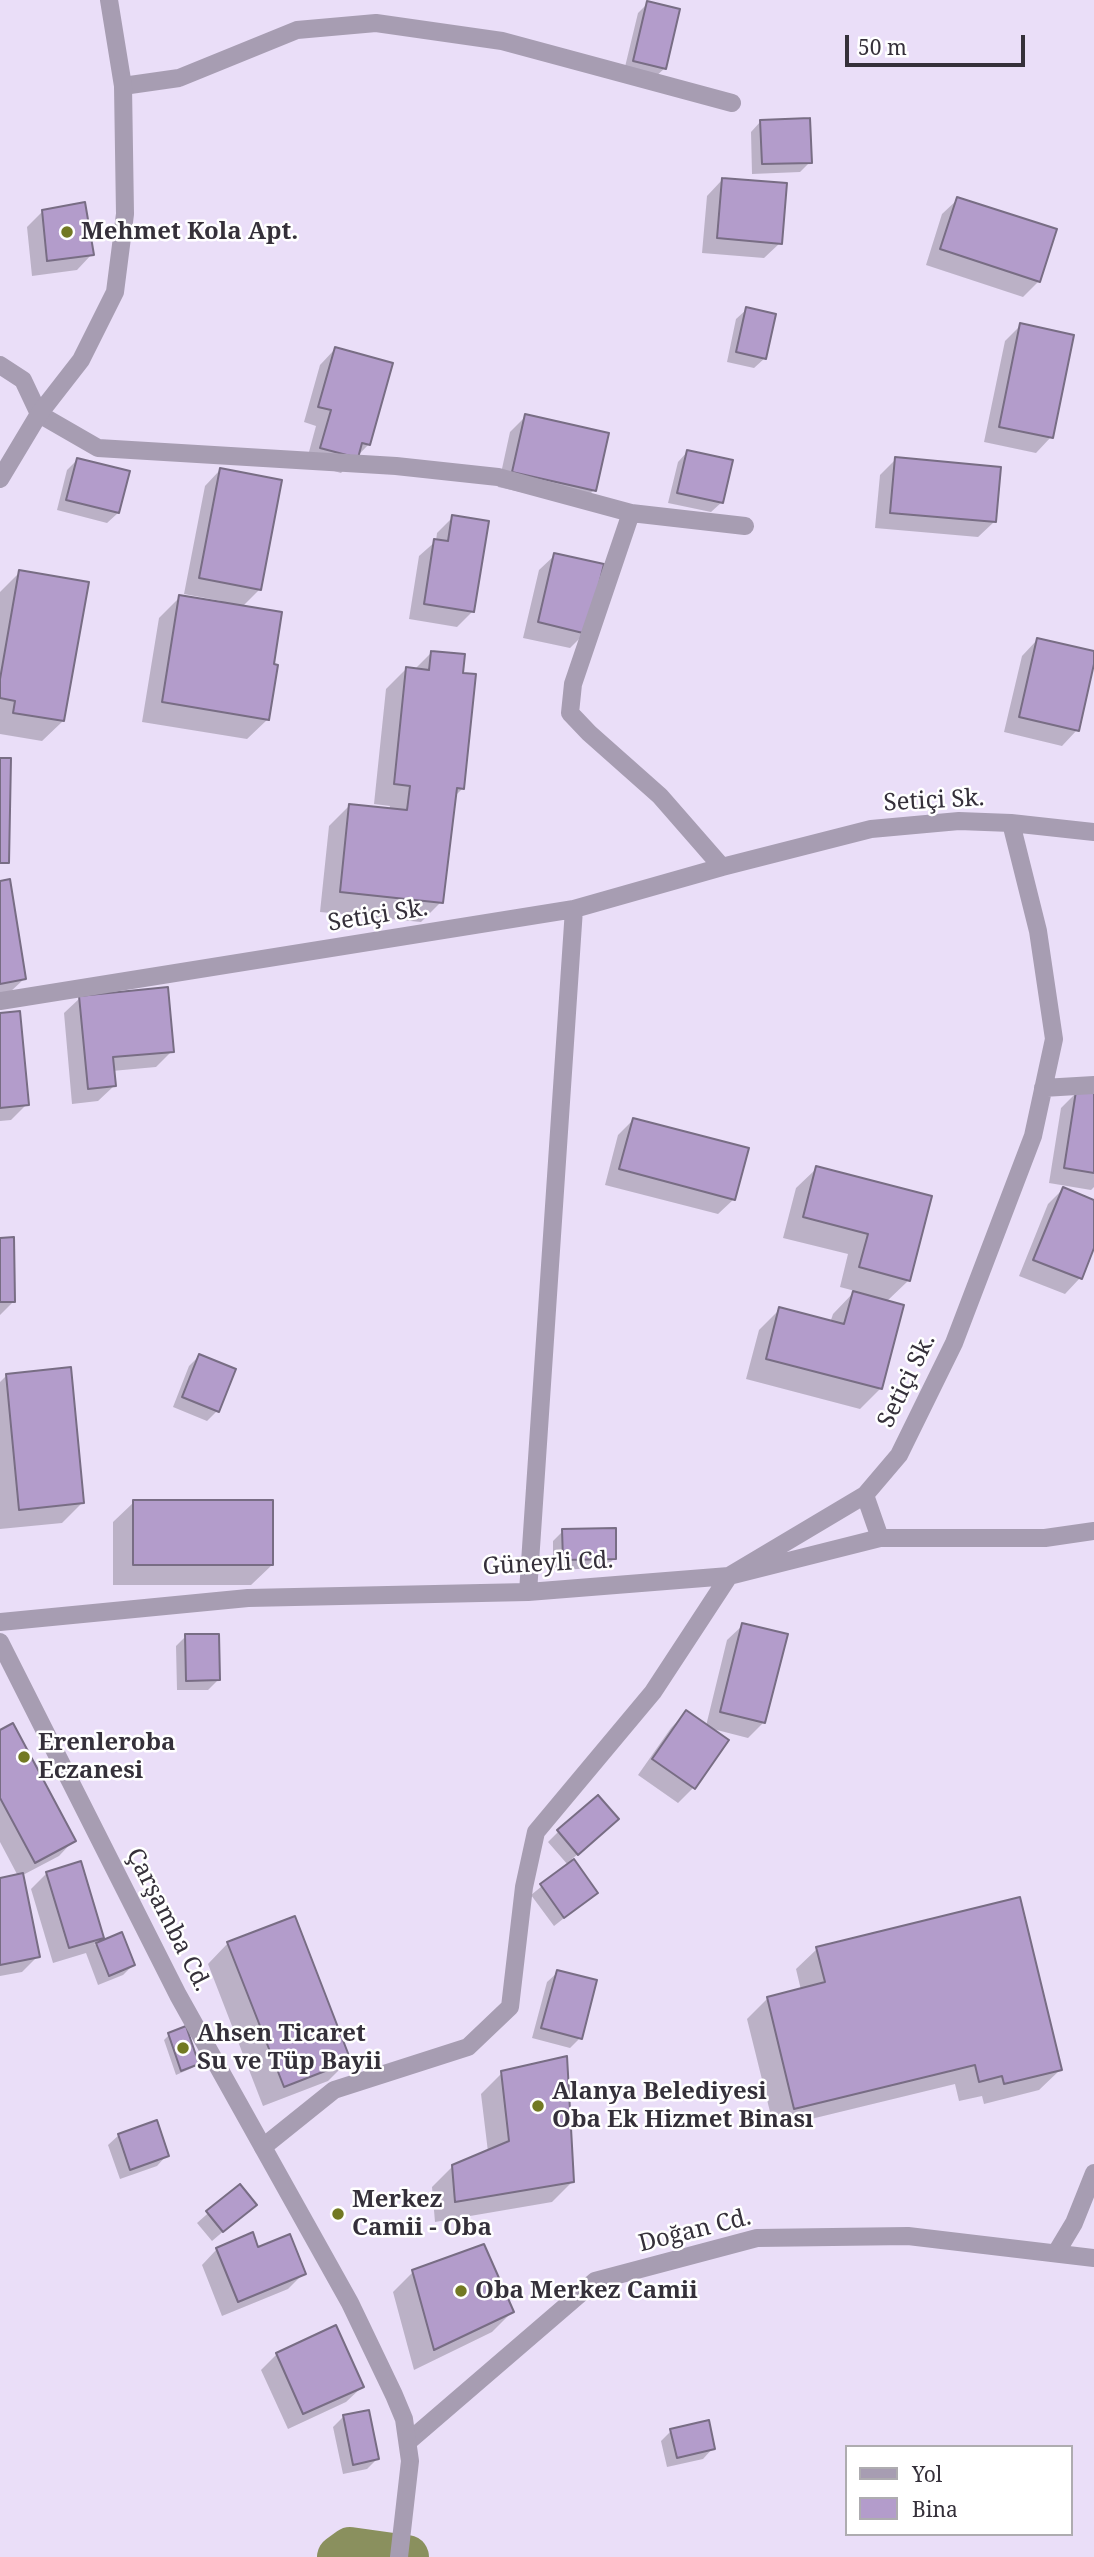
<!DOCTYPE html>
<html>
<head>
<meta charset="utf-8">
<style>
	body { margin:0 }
	#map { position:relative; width:1094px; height:2557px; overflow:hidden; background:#eadef8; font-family:"Noto Serif",serif }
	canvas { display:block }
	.legend { position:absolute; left:845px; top:2445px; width:228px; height:91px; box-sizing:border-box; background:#fff; border:2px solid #aeacb0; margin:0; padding:9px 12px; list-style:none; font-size:21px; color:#35303a }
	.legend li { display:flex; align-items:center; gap:14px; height:35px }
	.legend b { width:35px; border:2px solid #aeacb0 }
	.scale { position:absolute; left:845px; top:35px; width:180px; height:32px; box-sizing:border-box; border:4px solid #35303a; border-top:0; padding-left:9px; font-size:21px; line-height:24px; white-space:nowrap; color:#35303a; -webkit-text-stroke:5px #fff; paint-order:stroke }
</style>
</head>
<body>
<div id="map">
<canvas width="1094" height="2557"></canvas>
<ul class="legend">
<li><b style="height:9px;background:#a79db2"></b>Yol</li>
<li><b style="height:19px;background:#b39ccb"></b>Bina</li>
</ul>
<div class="scale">50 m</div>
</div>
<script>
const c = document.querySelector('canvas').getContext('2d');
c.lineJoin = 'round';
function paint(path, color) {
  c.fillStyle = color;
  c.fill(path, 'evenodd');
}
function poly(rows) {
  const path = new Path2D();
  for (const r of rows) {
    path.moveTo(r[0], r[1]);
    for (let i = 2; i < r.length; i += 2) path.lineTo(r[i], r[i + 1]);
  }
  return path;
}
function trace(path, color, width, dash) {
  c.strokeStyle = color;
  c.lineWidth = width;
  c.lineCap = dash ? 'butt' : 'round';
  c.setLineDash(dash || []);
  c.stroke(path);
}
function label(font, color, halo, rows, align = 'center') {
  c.font = font + ' "Noto Serif",serif';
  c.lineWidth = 5;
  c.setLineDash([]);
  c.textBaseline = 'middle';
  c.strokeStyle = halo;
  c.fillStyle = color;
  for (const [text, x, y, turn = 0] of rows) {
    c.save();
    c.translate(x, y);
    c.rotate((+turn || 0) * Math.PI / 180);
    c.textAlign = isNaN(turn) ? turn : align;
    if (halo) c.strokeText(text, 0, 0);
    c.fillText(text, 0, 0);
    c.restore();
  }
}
const shadow = poly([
	[648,3,665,68,654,78,624,71,638,13],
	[761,121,810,162,800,172,752,174,751,132],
	[722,180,780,243,764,258,702,253,707,196],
	[958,199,1039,281,1023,297,926,265,942,214],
	[43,211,92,254,77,270,32,276,27,227],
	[747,309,765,358,754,368,727,362,736,319],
	[1021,325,1051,437,1036,453,984,442,1005,341],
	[335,349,369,444,341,473,306,463,316,426,304,422,320,365],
	[526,416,594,490,579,505,498,487,510,432],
	[688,451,722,502,711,512,668,503,678,462],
	[896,459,994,522,978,537,875,528,880,475],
	[77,460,118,513,107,523,57,510,67,470],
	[220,470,260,589,242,607,272,665,268,719,247,739,142,722,159,618,180,597,221,604,221,601,184,594,205,486],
	[453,517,473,611,457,627,409,619,419,556,436,541,437,533],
	[555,555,585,633,570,648,523,638,539,570],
	[20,572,63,721,42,741,0,734,0,592],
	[1037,640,1094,653,1077,730,1062,746,1004,732,1022,656],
	[432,652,461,674,463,788,454,797,441,902,421,922,320,912,329,826,349,806,389,810,390,806,374,804,386,689,406,669,414,670],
	[0,882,24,979,8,994,0,996],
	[80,998,172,1051,156,1067,112,1071,114,1086,98,1101,72,1104,64,1013],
	[0,1015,27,1104,11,1120,0,1121],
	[1076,1093,1094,1095,1094,1187,1091,1190,1049,1183,1061,1108],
	[633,1120,734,1199,718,1214,605,1185,618,1135],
	[817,1168,909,1280,886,1302,881,1388,860,1409,746,1379,759,1330,780,1309,830,1323,833,1314,855,1291,840,1287,848,1254,783,1238,796,1188],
	[1063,1189,1094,1201,1094,1243,1080,1278,1065,1294,1019,1276,1048,1204],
	[0,1239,13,1302,0,1315],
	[199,1356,217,1411,207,1421,173,1407,189,1366],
	[6,1376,83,1502,62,1523,0,1529,0,1382],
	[134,1502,272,1565,251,1585,113,1585,113,1522],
	[563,1531,615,1558,604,1568,553,1570,553,1541],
	[743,1625,764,1722,748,1738,709,1728,693,1788,678,1803,638,1775,671,1728,686,1712,706,1726,727,1640],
	[186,1636,218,1680,208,1690,177,1690,176,1646],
	[0,1732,74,1840,59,1856,21,1876,38,1956,22,1972,0,1976,0,1880,18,1876,0,1842],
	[607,1829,572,1859,596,1893,554,1926,531,1895,568,1865,548,1842,558,1832],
	[47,1873,102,1937,94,1945,121,1934,133,1965,123,1975,98,1985,86,1953,53,1963,31,1889],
	[228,1943,348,2061,328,2081,263,2106,208,1964],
	[817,1949,1060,2070,1039,2090,984,2104,982,2096,959,2101,955,2084,774,2128,747,2019,768,1998,801,1990,796,1969],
	[558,1972,580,2038,570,2048,532,2038,547,1982],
	[169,2035,197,2063,192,2068,176,2075,164,2040],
	[502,2073,573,2181,552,2202,435,2222,432,2187,453,2166,488,2152,481,2094],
	[119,2135,167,2155,157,2166,120,2179,108,2145],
	[239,2186,254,2205,212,2241,197,2223],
	[217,2249,257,2249,304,2273,288,2289,222,2316,202,2265],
	[413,2272,512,2312,492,2332,414,2370,393,2292],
	[277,2354,362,2387,346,2402,288,2429,261,2370],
	[343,2417,377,2459,367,2469,343,2474,333,2427],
	[671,2431,713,2448,703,2459,667,2467,661,2441]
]);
const river = poly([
	[339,2557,350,2549,407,2557]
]);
const building = poly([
	[647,1,680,9,666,69,633,61,647,1],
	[810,118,812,163,762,164,760,120,810,118],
	[722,178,787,183,782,244,717,238,722,178],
	[957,197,1057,229,1040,282,940,249,957,197],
	[85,202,94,255,47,261,42,210,85,202],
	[746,307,776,314,766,359,736,352,746,307],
	[1020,323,1074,335,1053,438,999,427,1020,323],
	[335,347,393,363,370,445,362,443,358,458,320,448,331,410,318,407,335,347],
	[525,414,609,433,596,491,512,472,525,414],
	[687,450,733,460,723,503,677,493,687,450],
	[895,457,1001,467,996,522,890,513,895,457],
	[77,458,130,471,119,513,66,500,77,458],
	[220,468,282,480,261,590,199,578,220,468],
	[452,515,489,521,474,612,424,604,434,539,448,541,452,515],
	[554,553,604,564,587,634,538,622,554,553],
	[19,570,89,582,64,721,13,713,15,701,0,698,0,679,19,570],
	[179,595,282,612,274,664,278,665,269,720,162,702,179,595],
	[1037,638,1094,651,1094,664,1079,731,1019,717,1037,638],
	[431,651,465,654,463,673,476,674,464,789,457,788,443,903,340,892,349,804,407,810,410,786,394,784,406,667,429,670,431,651],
	[0,758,11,758,9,863,0,863,0,758],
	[10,879,26,979,0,984,0,881,10,879],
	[168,987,174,1052,113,1057,116,1086,88,1089,79,996,168,987],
	[20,1011,29,1105,0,1108,0,1013,20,1011],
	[1076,1091,1094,1093,1094,1173,1064,1168,1076,1091],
	[633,1118,749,1148,735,1200,619,1169,633,1118],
	[816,1166,932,1196,910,1281,859,1267,868,1234,803,1217,816,1166],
	[1063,1187,1094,1200,1094,1248,1082,1279,1033,1260,1063,1187],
	[14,1237,15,1302,0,1302,0,1238,14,1237],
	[853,1291,904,1305,882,1389,766,1359,779,1307,844,1324,853,1291],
	[199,1354,236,1369,219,1412,182,1397,199,1354],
	[71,1367,84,1503,19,1510,6,1374,71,1367],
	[133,1500,273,1500,273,1565,133,1565,133,1500],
	[616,1528,616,1559,563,1560,562,1529,616,1528],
	[742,1623,788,1634,765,1723,720,1712,742,1623],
	[185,1634,219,1634,220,1680,186,1681,185,1634],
	[686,1710,729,1740,695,1789,652,1759,686,1710],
	[13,1723,76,1841,35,1863,0,1798,0,1730,13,1723],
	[598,1795,619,1819,578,1855,557,1830,598,1795],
	[574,1859,598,1893,564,1918,540,1884,574,1859],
	[81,1861,104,1938,69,1948,46,1872,81,1861],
	[23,1873,40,1957,0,1965,0,1878,23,1873],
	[1020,1897,1062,2070,1004,2084,1002,2076,979,2082,975,2065,794,2109,767,1997,825,1982,816,1947,1020,1897],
	[295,1916,351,2061,284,2087,227,1942,295,1916],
	[122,1932,135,1965,109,1976,96,1943,122,1932],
	[557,1970,597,1980,582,2039,541,2028,557,1970],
	[186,2026,199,2064,181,2071,168,2033,186,2026],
	[567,2056,574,2182,455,2202,452,2165,509,2141,501,2071,567,2056],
	[157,2120,169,2156,130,2170,118,2134,157,2120],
	[240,2184,257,2205,223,2232,206,2211,240,2184],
	[253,2232,258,2247,290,2234,306,2274,238,2302,216,2248,253,2232],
	[484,2244,514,2312,434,2350,412,2270,484,2244],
	[336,2325,364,2387,303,2414,276,2353,336,2325],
	[369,2410,379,2459,353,2465,343,2415,369,2410],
	[709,2420,715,2449,677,2458,670,2429,709,2420]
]);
const minor = poly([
	[123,86,179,78,297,30,376,23,502,41,732,103],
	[0,365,23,380,39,414,98,448,396,466,498,477,631,513,745,526],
	[631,513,573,684,570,713,589,733,660,796,722,867],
	[1011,823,1094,832],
	[0,1001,574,909,722,867,871,829,959,821,1011,823,1038,931,1054,1039,1033,1136,954,1343,899,1455,865,1495,729,1576,653,1692,536,1832,524,1887,510,2007,468,2047,334,2090,263,2147],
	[1043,1088,1094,1085],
	[865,1495,880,1538],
	[528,1592,574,909],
	[0,1622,248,1598,528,1592,729,1576,880,1538,1045,1538,1094,1531],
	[1056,2253,1074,2223,1094,2173],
	[409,2441,595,2281,757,2238,908,2236,1094,2258]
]);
const tertiary = poly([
	[0,479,39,414,81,360,115,292,125,214,123,86,109,0],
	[0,1642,178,1995,350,2303,394,2395,404,2419,410,2461,399,2557]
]);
const markers = [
	[67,232,7,"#727923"],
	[24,1757,7,"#727923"],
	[183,2048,7,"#727923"],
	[538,2106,7,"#727923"],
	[338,2214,7,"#727923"],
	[461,2291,7,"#727923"]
];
const poiNames = [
	["Mehmet Kola Apt.",81,232],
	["Erenleroba",38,1743],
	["Eczanesi",38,1771],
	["Ahsen Ticaret",197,2034],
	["Su ve Tüp Bayii",197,2062],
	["Alanya Belediyesi",552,2092],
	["Oba Ek Hizmet Binası",552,2120],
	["Merkez",352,2200],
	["Camii - Oba",352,2228],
	["Oba Merkez Camii",475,2291]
];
const streetNames = [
	["Setiçi Sk.",934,801,-3],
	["Setiçi Sk.",378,916,-9],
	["Setiçi Sk.",907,1381,-64],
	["Güneyli Cd.",548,1564,-3],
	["Çarşamba Cd.",168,1920,63],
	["Doğan Cd.",695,2231,-14]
];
paint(shadow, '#0003');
trace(river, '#8a905e', 44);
paint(building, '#b39ccb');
trace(building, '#786d84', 2);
trace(minor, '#a79db2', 18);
trace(tertiary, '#a79db2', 18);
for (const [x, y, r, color] of markers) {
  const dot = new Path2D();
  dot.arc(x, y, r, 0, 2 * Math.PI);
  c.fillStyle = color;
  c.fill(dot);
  trace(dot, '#fff', 2.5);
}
label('bold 24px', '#35303a', '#fff', poiNames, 'left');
label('24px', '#35303a', '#fff', streetNames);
</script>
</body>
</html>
